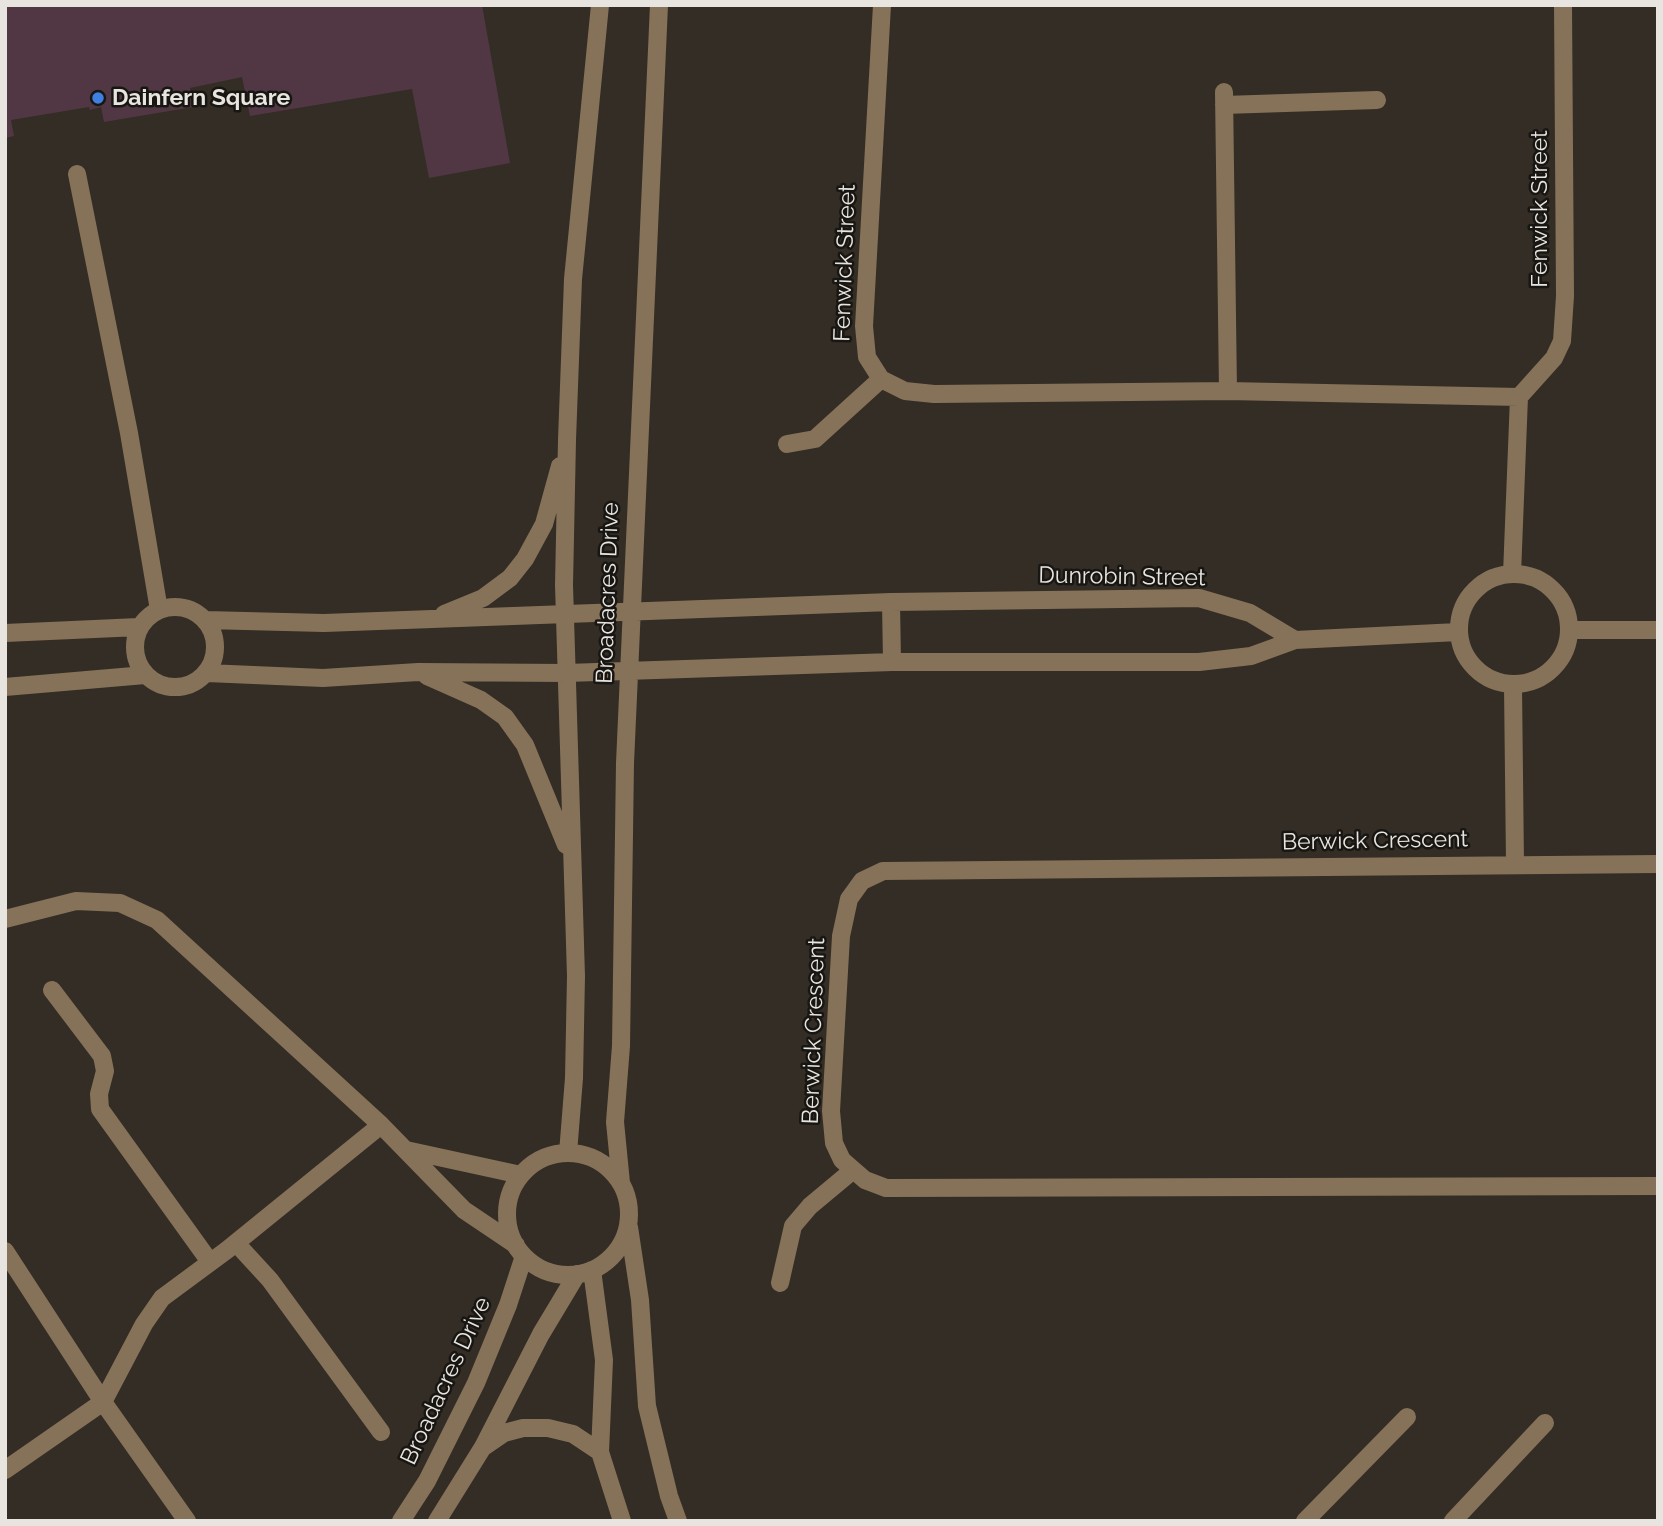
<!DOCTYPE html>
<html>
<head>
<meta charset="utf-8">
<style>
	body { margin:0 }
	#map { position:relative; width:1663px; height:1526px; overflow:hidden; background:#332d25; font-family:Raleway,sans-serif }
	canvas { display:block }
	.frame { position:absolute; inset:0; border:7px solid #e8e4df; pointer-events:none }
</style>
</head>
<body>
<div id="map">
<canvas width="1663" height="1526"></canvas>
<div class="frame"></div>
</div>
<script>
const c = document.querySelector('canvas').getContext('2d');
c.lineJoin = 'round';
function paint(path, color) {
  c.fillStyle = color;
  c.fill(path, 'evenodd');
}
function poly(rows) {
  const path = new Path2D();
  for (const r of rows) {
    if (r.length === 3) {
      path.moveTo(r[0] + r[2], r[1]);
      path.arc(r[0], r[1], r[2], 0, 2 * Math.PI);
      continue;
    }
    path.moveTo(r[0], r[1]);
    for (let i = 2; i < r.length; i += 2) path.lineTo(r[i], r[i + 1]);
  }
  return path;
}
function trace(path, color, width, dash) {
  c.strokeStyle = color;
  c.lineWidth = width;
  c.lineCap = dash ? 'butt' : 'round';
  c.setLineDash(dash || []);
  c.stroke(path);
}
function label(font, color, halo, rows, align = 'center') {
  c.font = font + ' Raleway,sans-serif';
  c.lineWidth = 5;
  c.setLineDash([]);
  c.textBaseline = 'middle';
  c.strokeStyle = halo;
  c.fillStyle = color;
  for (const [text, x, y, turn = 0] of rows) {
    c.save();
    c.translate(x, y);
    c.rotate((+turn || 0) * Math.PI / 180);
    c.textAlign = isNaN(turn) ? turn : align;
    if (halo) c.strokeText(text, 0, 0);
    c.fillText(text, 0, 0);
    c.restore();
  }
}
const building = poly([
	[5,5,482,5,510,163,429,178,412,89,250,116,242,77,190,88,193,107,104,122,101,107,90,110,89,107,11,120,14,136,5,138]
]);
const minor = poly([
	[882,5,864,326,867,357,881,379,905,391,934,394,1228,391,1519,397],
	[1224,92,1228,391],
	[1224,105,1377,100],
	[77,174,129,433,159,610],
	[787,444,815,439,881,379],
	[1514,629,55],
	[1512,574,1519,397,1554,358,1562,341,1565,296,1563,5],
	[891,602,892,662],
	[175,647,40],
	[444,614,483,598,510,578,525,559,544,524,560,466],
	[206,620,324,623,891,602,1199,598,1250,613,1295,640],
	[1570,630,1658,630],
	[5,633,139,627],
	[207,673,323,678,418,672,567,673,892,662,1199,662,1251,656,1295,640,1458,632],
	[427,676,481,700,505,717,525,745,566,845],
	[1513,686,1515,864],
	[5,687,145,675],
	[1658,864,883,871,862,881,849,899,841,936,831,1111,834,1143,842,1160,865,1180,886,1188,1658,1186],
	[5,919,76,901,120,903,157,920,381,1125,464,1210,516,1245],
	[52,990,102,1056,105,1071,99,1094,100,1109,210,1262],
	[406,1150,521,1175],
	[568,1153,574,1078,576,976,564,585,567,440,573,279,600,5],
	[568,1214,61],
	[621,1183,615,1122,621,1046,625,763,659,5],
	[629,1227,640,1300,647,1406,669,1496,678,1521],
	[236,1243,270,1280,381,1432],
	[5,1251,103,1402,187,1521],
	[592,1270,604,1360,600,1452,622,1521],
	[780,1283,793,1226,810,1206,852,1171],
	[485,1446,504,1433,523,1428,548,1428,573,1434,600,1452],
	[5,1470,103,1402,144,1324,162,1298,227,1250,381,1125],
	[401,1521,427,1481,476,1383,508,1305,524,1256],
	[437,1521,483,1447,541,1334,577,1274],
	[1305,1521,1407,1417],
	[1453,1521,1545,1423]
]);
const markers = [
	[98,98,7,"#3f7fe0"]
];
const poiNames = [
	["Dainfern Square",112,98]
];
const streetNames = [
	["Fenwick Street",1540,209,-90],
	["Fenwick Street",845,263,-88],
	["Dunrobin Street",1122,577,1],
	["Broadacres Drive",608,593,-88],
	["Berwick Crescent",1375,841,-1],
	["Berwick Crescent",814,1031,-88],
	["Broadacres Drive",446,1381,-65]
];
paint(building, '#513744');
trace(minor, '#867258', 18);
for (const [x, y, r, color] of markers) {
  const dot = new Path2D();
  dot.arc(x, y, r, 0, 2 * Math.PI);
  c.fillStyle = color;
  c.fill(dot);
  trace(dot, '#181612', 2.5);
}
label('bold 23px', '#e8e4df', '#181612', poiNames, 'left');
label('23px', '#e8e4df', '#181612', streetNames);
</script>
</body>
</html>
